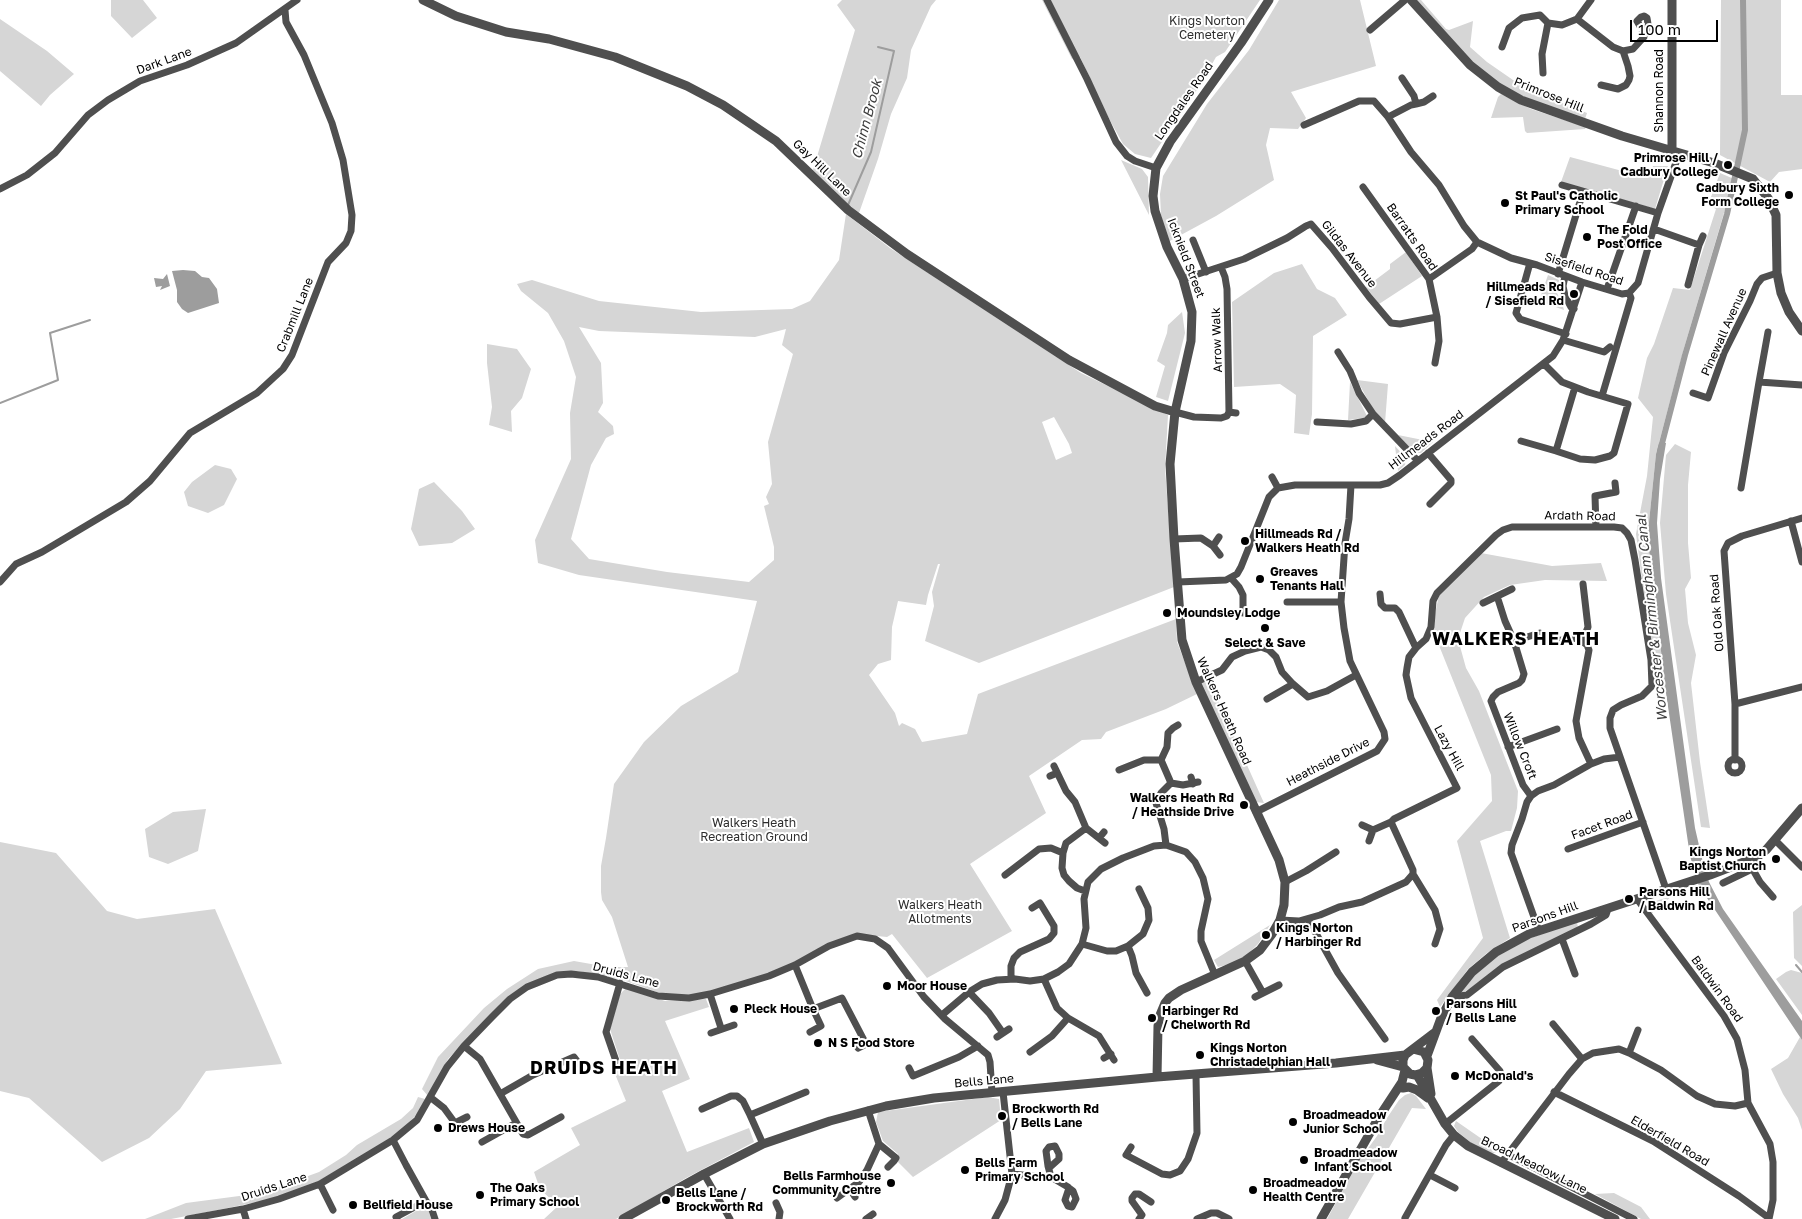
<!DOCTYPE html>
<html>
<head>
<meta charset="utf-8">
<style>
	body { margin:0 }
	#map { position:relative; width:1802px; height:1219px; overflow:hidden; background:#fff; font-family:"Golos Text",sans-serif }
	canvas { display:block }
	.scale { position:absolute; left:1630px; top:20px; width:88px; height:22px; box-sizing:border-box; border:2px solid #000; border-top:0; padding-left:6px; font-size:15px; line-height:18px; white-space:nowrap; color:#000; -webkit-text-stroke:4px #fff; paint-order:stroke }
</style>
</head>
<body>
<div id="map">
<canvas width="1802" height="1219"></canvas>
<div class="scale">100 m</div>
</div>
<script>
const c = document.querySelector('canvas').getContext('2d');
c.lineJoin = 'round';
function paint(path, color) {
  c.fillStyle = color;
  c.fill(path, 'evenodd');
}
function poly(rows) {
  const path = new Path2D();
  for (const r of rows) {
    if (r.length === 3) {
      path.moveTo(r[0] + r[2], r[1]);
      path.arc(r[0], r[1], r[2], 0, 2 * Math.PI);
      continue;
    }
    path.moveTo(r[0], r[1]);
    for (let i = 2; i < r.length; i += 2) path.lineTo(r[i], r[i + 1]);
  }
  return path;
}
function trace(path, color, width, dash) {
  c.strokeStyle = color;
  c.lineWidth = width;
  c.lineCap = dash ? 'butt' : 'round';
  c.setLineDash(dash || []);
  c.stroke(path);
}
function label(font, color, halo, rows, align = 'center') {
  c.font = font + ' "Golos Text",sans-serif';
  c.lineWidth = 4;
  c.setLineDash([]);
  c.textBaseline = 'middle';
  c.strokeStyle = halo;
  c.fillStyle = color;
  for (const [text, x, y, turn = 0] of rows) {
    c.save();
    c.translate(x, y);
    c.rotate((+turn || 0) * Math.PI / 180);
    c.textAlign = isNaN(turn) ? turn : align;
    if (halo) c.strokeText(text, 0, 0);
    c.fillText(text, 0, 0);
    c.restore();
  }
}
const green = poly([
	[111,0,143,0,157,18,132,38,111,16],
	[842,0,936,0,931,6,911,50,907,78,891,114,878,159,859,213,847,206,813,170,855,30,837,5],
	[1042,0,1260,0,1225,52,1216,57,1201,84,1151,158,1135,154,1123,144,1107,115,1080,57,1072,59],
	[1279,0,1360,0,1376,66,1291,92,1306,118,1298,129,1270,128,1266,145,1274,180,1216,216,1168,242,1161,215,1160,194,1163,176,1207,104,1249,50],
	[1416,0,1421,0,1446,29,1449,30,1473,21,1470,47,1487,62,1513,80,1547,97,1587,113,1585,119,1537,102,1511,91,1489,76,1471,61],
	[1721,0,1781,0,1781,95,1802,95,1802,169,1779,172,1770,182,1720,155],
	[0,19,47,51,74,74,50,95,41,106,0,71],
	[1501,94,1531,109,1586,127,1585,129,1527,133,1525,131,1523,117,1491,118,1498,97],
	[1570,157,1641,176,1651,173,1653,166,1668,166,1655,209,1561,182],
	[1121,160,1142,169,1148,177,1149,215],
	[1720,173,1734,179,1684,348,1656,454,1649,522,1649,550,1666,693,1657,695,1636,534,1647,476,1653,417,1638,398,1647,358,1654,344,1673,288,1690,290,1716,209,1708,205],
	[846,214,890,248,1081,373,1168,415,1165,469,1174,587,979,663,925,641,934,606,932,592,940,564,938,564,928,595,926,605,898,601,892,627,891,660,878,664,869,675,895,713,899,726,902,723,915,729,922,742,967,734,978,694,1176,619,1177,642,1197,694,1166,709,1106,732,1101,739,1082,740,1029,776,1046,813,970,864,1012,931,927,978,892,934,887,937,857,934,779,970,709,992,686,996,665,995,623,980,578,971,549,975,491,1014,448,1059,428,1096,422,1089,438,1057,484,1008,507,989,538,969,574,961,608,967,628,967,612,917,602,900,601,892,601,866,606,838,614,784,644,742,681,706,738,672,757,601,579,575,538,563,535,540,571,459,570,413,576,377,564,341,548,313,521,291,517,284,532,280,599,301,701,312,792,309,810,301,839,260],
	[579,327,599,331,755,337,786,329,782,345,793,354,768,442,772,484,766,497,769,504,764,506,774,547,774,560,749,582,667,572,589,559,571,539,591,465,606,438,614,434,613,426,598,412,603,403,601,363],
	[1054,417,1069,444,1072,453,1056,460,1042,422],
	[1406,252,1422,276,1379,304,1366,287,1390,269,1390,264],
	[1302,264,1317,289,1335,298,1347,315,1313,336,1312,414,1309,435,1294,433,1296,395,1280,384,1234,387,1232,302,1274,273],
	[1548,275,1559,280,1557,293,1562,303,1564,310,1539,301],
	[1182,312,1185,333,1168,401,1156,397,1165,366,1157,361,1167,333,1168,325],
	[487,344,517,349,531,369,522,398,511,411,512,432,489,425,492,407,487,363],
	[1357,380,1388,384,1385,423,1374,411],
	[1350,382,1367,416,1364,418,1348,420],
	[1398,435,1433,442,1421,453,1416,453,1413,452],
	[1675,444,1691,452,1688,485,1688,543,1691,578,1685,589,1688,623,1696,655,1691,683,1700,762,1710,828,1701,827,1666,594,1660,523,1666,455],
	[1395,446,1406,458,1405,465,1398,471],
	[215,465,231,469,237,479,224,505,208,513,188,506,184,492,192,482],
	[434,482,462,511,475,529,452,543,419,546,411,529,419,489],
	[1481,553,1552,566,1601,563,1607,581,1545,580,1510,585,1484,597,1465,618,1458,639,1466,668,1479,691,1518,791,1517,808,1511,831,1506,831,1480,841,1510,938,1487,953,1468,969,1440,1007,1437,1000,1483,938,1457,841,1492,801,1491,775,1434,633,1435,614,1439,595],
	[1208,678,1264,803,1255,802,1200,682],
	[206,809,198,851,168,864,149,857,145,829,173,812],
	[0,842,56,853,107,911,137,919,215,909,282,1064,206,1071,180,1109,149,1138,102,1162,29,1098,0,1091],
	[1672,896,1652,913,1649,910,1648,905,1649,903],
	[1802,905,1802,966,1794,958,1793,912],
	[1577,921,1578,929,1501,966,1468,990,1460,993,1473,974,1512,945],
	[1270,925,1258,944,1247,955,1230,964,1218,967,1214,960],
	[1791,970,1802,973,1802,1015,1776,979,1786,972],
	[625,989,629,989,665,1001,706,999,709,1007,665,1021,690,1079,662,1091,687,1152,749,1128,754,1142,686,1178,616,1219,544,1219,558,1206,540,1189,534,1172,580,1145,571,1128,626,1101,613,1069,622,1066,610,1029,620,994],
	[1800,1037,1802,1040,1802,1130,1798,1118,1783,1094,1771,1069,1788,1058],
	[1411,1093,1416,1096,1426,1109,1412,1108,1348,1219,1327,1219,1359,1161,1377,1136,1387,1118,1399,1100,1405,1095],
	[418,1097,425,1099,419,1112,401,1131,365,1154,317,1182,276,1198,223,1209,171,1219,145,1219,186,1203,262,1193,319,1172,346,1155,357,1145,401,1119,413,1108],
	[988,1097,999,1099,1001,1120,913,1177,898,1162,898,1154,883,1141,876,1122,878,1112],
	[1456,1121,1492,1146,1504,1145,1495,1153,1489,1153,1476,1147,1458,1132,1454,1126],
	[1614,1193,1641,1207,1650,1219,1641,1219,1595,1194],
	[423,1207,428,1209,431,1219,402,1219]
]);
const water = poly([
	[183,270,195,271,202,277,209,278,217,289,219,303,188,313,182,309,177,302,177,290,172,271],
	[167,274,170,286,160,290,162,286,156,287,154,278,163,279],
	[1659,443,1666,443,1660,479,1657,523,1661,578,1695,828,1704,867,1709,882,1723,909,1802,1021,1802,1040,1699,886,1690,856,1666,693,1649,550,1649,522,1656,454]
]);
const stream = poly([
	[848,205,871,152,894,51,878,47],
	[0,403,58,380,50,333,90,320],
	[1796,965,1802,972]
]);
const canal = poly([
	[1660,451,1685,355,1727,214,1745,130,1743,0]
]);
const minor = poly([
	[1047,0,1087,79,1116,142,1127,156,1135,161,1156,168],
	[1591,0,1577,19,1613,47,1623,51,1633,49,1644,37,1645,35,1647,29,1648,24,1647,18,1644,16,1641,17,1637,21,1645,35],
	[1370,30,1405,0],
	[1502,47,1509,28,1522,18,1540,15,1548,23,1562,25,1577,19],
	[1543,73,1542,54,1548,23],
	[1601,85,1618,89,1626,85,1629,80,1630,76,1628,66,1623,51],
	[1416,104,1424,102,1433,96],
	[1388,117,1411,105,1416,104,1414,96,1402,78],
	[1304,125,1359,101,1374,101,1388,117,1411,152,1439,185,1464,226,1477,242],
	[1562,185,1658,213],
	[1363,187,1429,279,1437,317,1439,341,1435,363],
	[0,189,27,175,55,153,88,115,108,100,140,81,187,65,236,43,297,0],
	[1654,229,1699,245,1688,285],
	[1193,240,1206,272],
	[1699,245,1703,236],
	[1530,263,1516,313,1520,319,1566,334],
	[1221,267,1225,277,1227,289,1229,412],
	[1558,274,1583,192],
	[1565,276,1563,286,1565,296,1571,307,1574,309],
	[1183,279,1244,259,1287,238,1306,226,1311,224,1332,248,1369,297,1391,323,1400,324,1437,317],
	[1429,279,1472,249,1477,242,1511,258,1537,265,1582,282,1622,294,1629,293,1638,283,1658,213,1679,154],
	[1607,289,1636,206],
	[1563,340,1604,352,1610,347],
	[1338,352,1350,371,1359,393,1373,414,1418,461],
	[1544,364,1562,382,1588,392,1628,404,1614,453,1610,456,1595,460,1580,459,1556,451,1575,387],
	[1759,382,1768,332],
	[1693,393,1708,398,1724,353,1750,301,1757,284,1762,278,1777,273],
	[1602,396,1631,298,1629,293],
	[1175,412,1194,417,1221,418,1227,416,1229,412,1236,413],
	[1317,422,1351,424,1366,421,1373,414],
	[1521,441,1556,451],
	[1428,453,1451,480,1451,483,1430,504],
	[1272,477,1278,488],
	[1741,488,1759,382,1802,385],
	[1791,521,1802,562],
	[1596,527,1595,496,1616,492,1615,483],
	[1174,539,1201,538,1213,546,1220,555],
	[1213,546,1219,537],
	[1231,578,1239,587,1243,595,1243,613],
	[0,582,16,564,42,552,126,502,150,481,190,433,257,393,283,369,292,355,328,262,346,243,351,231,352,215,343,160,332,123,304,55,286,22,285,10],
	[1178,582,1226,580,1237,574,1241,567,1269,497,1278,488,1295,485,1380,485,1388,483,1400,475,1553,356,1563,340,1582,282],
	[1583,584,1588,627,1583,640],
	[1380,594,1381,604,1385,608,1395,608,1399,612,1416,648],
	[1497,596,1505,621,1514,641,1524,674,1522,680,1519,683,1498,692,1493,697,1491,701,1523,785,1531,796],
	[1287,602,1341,602],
	[1483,603,1512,589],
	[1514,641,1540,633,1555,641,1577,638,1587,645,1589,650,1576,721,1579,738,1591,764],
	[1196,682,1222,670,1232,657,1245,651,1261,647,1269,650,1276,657,1282,672,1293,684,1308,697,1327,691,1356,675],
	[1267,699,1293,684],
	[1735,704,1802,687],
	[1508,747,1557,729],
	[1735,766,7],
	[1161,760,1167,747,1168,733,1173,728,1178,725],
	[1735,760,1735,704,1724,551,1728,543,1742,536,1802,518],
	[1054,766,1066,791,1075,802,1086,828,1066,843,1063,853,1062,868,1064,875,1069,881,1077,888,1085,891],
	[1119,770,1144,760,1161,760,1171,783,1161,793,1156,803,1164,829,1166,845],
	[1050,776,1057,773],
	[1191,777,1193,784],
	[1171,783,1183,785,1198,782],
	[1256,812,1377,751,1385,739,1384,732,1350,661,1344,628,1341,602,1345,543,1349,519,1351,485],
	[1362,825,1373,830,1369,841],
	[1086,828,1105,843],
	[1373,830,1391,822],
	[1099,838,1104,832],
	[1775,840,1802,867],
	[1568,849,1643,822],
	[1748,861,1760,882,1773,897],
	[1005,875,1039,849,1051,848,1063,853],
	[1285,882,1306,871,1336,852],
	[1723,883,1752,869],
	[1637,899,1724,1016,1737,1039,1745,1070,1748,1103,1770,1144,1773,1162,1773,1200,1769,1219],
	[1308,919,1338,973,1385,1039],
	[1280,920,1299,921,1320,915,1339,907,1362,902,1406,882,1413,874],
	[1539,931,1511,853,1512,845,1522,819,1527,802,1531,796,1538,791,1554,785,1591,764,1604,759,1620,757],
	[1562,939,1575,974],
	[1082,944,1107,951,1116,951,1128,946,1132,956,1136,973,1147,993],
	[1435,944,1440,929,1435,910,1413,874,1413,870,1391,822,1394,819,1457,788,1411,698,1406,675,1407,668,1409,657,1416,648,1426,639,1431,627,1433,601,1437,593,1496,535,1503,530,1512,527,1614,527,1622,528,1627,533,1631,540,1635,560,1651,660,1652,686,1642,696,1621,705,1613,710,1610,718,1610,728,1666,889],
	[1128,946,1143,934,1149,920,1148,908,1139,889],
	[1245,961,1263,993,1279,985],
	[795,965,813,1009,842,998,866,1044,858,1048],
	[1011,979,1011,966,1014,958,1020,952,1049,939,1054,933,1054,926,1040,903,1032,908],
	[1044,979,1057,1008,1068,1018,1099,1036,1114,1060],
	[969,992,989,1013,1003,1033],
	[710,994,721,1028],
	[1255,997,1263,993],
	[1452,997,1467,995,1503,967,1591,924,1606,915,1608,909],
	[942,1015,969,992,982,984,997,980,1015,979,1030,981,1044,979,1058,972,1069,964,1082,944,1086,928,1084,899,1088,882,1101,869,1123,858,1154,846,1166,845,1186,852,1195,862,1203,878,1208,899,1201,931,1201,941,1215,975],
	[1553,1024,1582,1059],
	[810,1032,821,1026,813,1009],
	[711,1033,734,1025],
	[997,1037,1009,1029],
	[464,1046,480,1059,523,1134,528,1135,561,1117],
	[1030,1052,1052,1036,1068,1018],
	[1629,1053,1638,1030],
	[1104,1058,1111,1054],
	[616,1061,606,1032,620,983],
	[909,1068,913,1076,959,1057,978,1046],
	[1554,1092,1653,1141,1739,1196,1769,1218],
	[500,1094,533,1075,574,1057,580,1065],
	[430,1097,444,1108,455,1123,467,1117],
	[702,1109,731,1096,737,1096,743,1101,750,1115],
	[868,1110,879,1144,896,1158,894,1161,888,1167],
	[1445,1124,1499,1081,1501,1077,1500,1071,1472,1039],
	[393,1140,406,1165,426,1201,431,1207,435,1219],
	[482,1142,516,1123],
	[763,1144,750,1115,806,1092],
	[1131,1147,1126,1155,1162,1174,1170,1175,1180,1171,1188,1159,1197,1133,1196,1075],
	[1507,1154,1634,1219],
	[1501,1163,1569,1074,1582,1059,1593,1053,1619,1049,1629,1053,1661,1070,1697,1096,1715,1104,1735,1106,1748,1103],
	[704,1174,730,1219],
	[1012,1174,1043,1177,1051,1177,1048,1166,1046,1151,1049,1147,1055,1146,1059,1154,1059,1159,1049,1168],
	[1430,1175,1455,1188],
	[1051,1177,1068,1187,1069,1188,1073,1191,1076,1199,1072,1207,1068,1206,1065,1200,1069,1188],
	[320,1184,333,1210],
	[850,1189,855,1197],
	[837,1198,859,1182,867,1170,879,1144],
	[776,1203,780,1212,779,1219],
	[243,1209,246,1219],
	[1405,1218,1446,1145,1454,1135],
	[188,1219,243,1209,279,1199,320,1184,393,1140,417,1120,447,1067,464,1046,492,1017,510,999,527,987,557,975,571,974,598,977,658,996,689,998,710,994,769,976,795,965,829,946,857,936,875,939,888,948,924,997,945,1019,988,1055,990,1062,992,1093],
	[397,1219,396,1217,426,1201],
	[866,1219,873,1214],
	[995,1219,1005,1200,1012,1174,1003,1092],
	[1139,1219,1142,1215,1132,1201,1132,1198,1135,1194,1139,1194,1151,1202],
	[1197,1219,1211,1213,1217,1213,1229,1219]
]);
const tertiary = poly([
	[423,0,456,16,506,32,549,39,615,57,687,86,723,105,776,141,848,210,907,254,1069,360,1155,406,1175,412],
	[1411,0,1470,65,1498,87,1521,100,1622,136,1714,163,1753,179,1768,198,1776,215,1777,273,1781,293,1789,312,1802,331],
	[1672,0,1672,152],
	[1413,1049,1424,1052,1428,1060,1427,1068,1422,1073,1415,1075,1410,1074,1403,1067,1403,1060,1405,1055,1434,1033],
	[1427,1056,1441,1018,1452,997,1472,972,1496,952,1529,934,1710,875,1757,857,1766,850,1802,808],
	[1377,1060,1403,1067],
	[1427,1068,1431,1094],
	[1417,1075,1445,1124,1454,1135,1468,1146,1615,1219],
	[1157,1077,1158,1026,1160,1015,1165,1003,1169,998,1181,990,1245,961,1260,950,1272,934,1280,920,1284,905,1285,882,1279,860,1196,682,1182,640,1174,539,1170,464,1175,412,1191,341,1192,312,1183,279,1167,247,1155,211,1153,196,1156,168,1170,142,1241,43,1269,0],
	[1403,1088,1409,1087,1417,1090,1428,1098],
	[623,1219,704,1174,763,1144,830,1121,886,1106,934,1098,1157,1077,1336,1063,1405,1055],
	[1321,1219,1379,1117,1402,1082,1405,1070]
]);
const markers = [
	[1728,165,5,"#000"],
	[1789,195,5,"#000"],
	[1505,203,5,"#000"],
	[1587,237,5,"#000"],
	[1574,294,5,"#000"],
	[1245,541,5,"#000"],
	[1260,579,5,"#000"],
	[1167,613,5,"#000"],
	[1265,628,5,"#000"],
	[1244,805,5,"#000"],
	[1776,859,5,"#000"],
	[1629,899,5,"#000"],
	[1266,935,5,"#000"],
	[887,986,5,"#000"],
	[734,1009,5,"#000"],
	[1436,1011,5,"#000"],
	[1152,1018,5,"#000"],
	[818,1043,5,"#000"],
	[1200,1055,5,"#000"],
	[1455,1076,5,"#000"],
	[1002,1116,5,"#000"],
	[1293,1122,5,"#000"],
	[438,1128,5,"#000"],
	[1304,1160,5,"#000"],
	[965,1170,5,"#000"],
	[891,1183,5,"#000"],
	[1253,1190,5,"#000"],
	[480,1195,5,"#000"],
	[666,1200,5,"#000"],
	[353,1205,5,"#000"]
];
const parkNames = [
	["Kings Norton",1207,21],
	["Cemetery",1207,35],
	["Walkers Heath",754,823],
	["Recreation Ground",754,837],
	["Walkers Heath",940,905],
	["Allotments",940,919]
];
const streetNames = [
	["Dark Lane",164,61,-20],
	["Shannon Road",1659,91,-90],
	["Primrose Hill",1549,95,22],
	["Longdales Road",1184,101,-55],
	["Gay Hill Lane",822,168,44],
	["Barratts Road",1412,237,55],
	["Gildas Avenue",1349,254,52],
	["Icknield Street",1186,258,69],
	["Sisefield Road",1584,269,18],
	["Crabmill Lane",295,315,-68],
	["Pinewall Avenue",1724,332,-66],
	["Arrow Walk",1217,340,-92],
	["Hillmeads Road",1426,440,-37],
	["Ardath Road",1580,516,1],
	["Old Oak Road",1717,613,-94],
	["Walkers Heath Road",1224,711,66],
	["Willow Croft",1520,746,68],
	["Lazy Hill",1449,748,61],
	["Heathside Drive",1328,762,-27],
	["Facet Road",1602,825,-20],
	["Parsons Hill",1545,917,-20],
	["Druids Lane",626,975,15],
	["Baldwin Road",1717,989,54],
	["Bells Lane",984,1081,-5],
	["Elderfield Road",1670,1141,30],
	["Broad Meadow Lane",1534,1165,26],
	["Druids Lane",274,1187,-18]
];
const poiNames = [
	["Primrose Hill /",1718,158,"right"],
	["Cadbury College",1718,172,"right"],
	["Cadbury Sixth",1779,188,"right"],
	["Form College",1779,202,"right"],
	["St Paul's Catholic",1515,196],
	["Primary School",1515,210],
	["The Fold",1597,230],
	["Post Office",1597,244],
	["Hillmeads Rd",1564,287,"right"],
	["/ Sisefield Rd",1564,301,"right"],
	["Hillmeads Rd /",1255,534],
	["Walkers Heath Rd",1255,548],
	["Greaves",1270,572],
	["Tenants Hall",1270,586],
	["Moundsley Lodge",1177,613],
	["Select & Save",1265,643,"center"],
	["Walkers Heath Rd",1234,798,"right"],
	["/ Heathside Drive",1234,812,"right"],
	["Kings Norton",1766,852,"right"],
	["Baptist Church",1766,866,"right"],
	["Parsons Hill",1639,892],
	["/ Baldwin Rd",1639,906],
	["Kings Norton",1276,928],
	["/ Harbinger Rd",1276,942],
	["Moor House",897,986],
	["Parsons Hill",1446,1004],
	["/ Bells Lane",1446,1018],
	["Pleck House",744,1009],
	["Harbinger Rd",1162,1011],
	["/ Chelworth Rd",1162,1025],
	["N S Food Store",828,1043],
	["Kings Norton",1210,1048],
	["Christadelphian Hall",1210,1062],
	["McDonald's",1465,1076],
	["Brockworth Rd",1012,1109],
	["/ Bells Lane",1012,1123],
	["Broadmeadow",1303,1115],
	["Junior School",1303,1129],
	["Drews House",448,1128],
	["Broadmeadow",1314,1153],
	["Infant School",1314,1167],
	["Bells Farm",975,1163],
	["Primary School",975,1177],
	["Bells Farmhouse",881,1176,"right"],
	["Community Centre",881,1190,"right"],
	["Broadmeadow",1263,1183],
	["Health Centre",1263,1197],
	["The Oaks",490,1188],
	["Primary School",490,1202],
	["Bells Lane /",676,1193],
	["Brockworth Rd",676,1207],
	["Bellfield House",363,1205]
];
const waterNames = [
	["Chinn Brook",867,119,-75],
	["Worcester & Birmingham Canal",1652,618,-96]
];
const districtNames = [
	["WALKERS HEATH",1516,639],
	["DRUIDS HEATH",604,1068]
];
paint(green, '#d6d6d6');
paint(water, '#9d9d9d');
trace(stream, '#9d9d9d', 2);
trace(canal, '#9d9d9d', 6);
trace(minor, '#4f4f4f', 7);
trace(tertiary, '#4f4f4f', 9);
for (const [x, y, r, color] of markers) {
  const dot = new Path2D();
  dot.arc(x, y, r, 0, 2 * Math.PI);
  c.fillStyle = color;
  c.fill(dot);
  trace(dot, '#fff', 2);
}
label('12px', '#2d2d2d', '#fff', parkNames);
label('12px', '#000', '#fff', streetNames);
label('bold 12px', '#000', '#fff', poiNames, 'left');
label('italic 14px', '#3e3e3e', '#fff', waterNames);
c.letterSpacing = '1px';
label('bold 18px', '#000', '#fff', districtNames);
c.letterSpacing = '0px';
</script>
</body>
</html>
